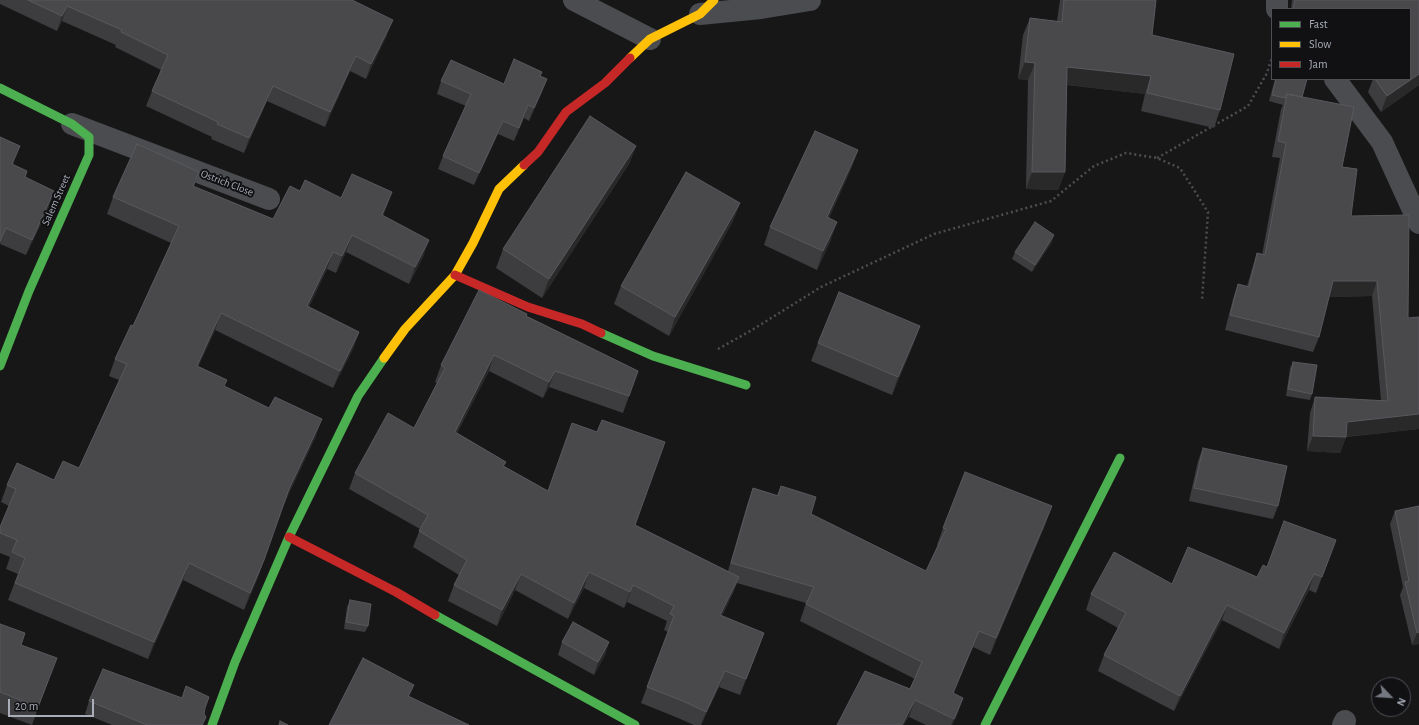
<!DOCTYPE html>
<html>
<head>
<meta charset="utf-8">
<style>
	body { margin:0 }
	#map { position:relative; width:1419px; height:725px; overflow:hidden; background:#171717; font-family:"Alegreya Sans",sans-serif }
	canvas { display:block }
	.legend { position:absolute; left:1271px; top:8px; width:140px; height:72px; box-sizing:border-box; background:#111113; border:1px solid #4d4f55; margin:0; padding:5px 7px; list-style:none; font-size:12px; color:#a8adb8 }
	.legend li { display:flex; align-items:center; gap:8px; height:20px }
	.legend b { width:20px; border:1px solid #4d4f55 }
	.north { position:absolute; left:1371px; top:677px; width:40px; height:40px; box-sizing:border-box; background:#111113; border:1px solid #4d4f55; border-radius:50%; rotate:115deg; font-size:11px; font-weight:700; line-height:16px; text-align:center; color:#a8adb8 }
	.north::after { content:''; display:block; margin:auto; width:14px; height:18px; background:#757880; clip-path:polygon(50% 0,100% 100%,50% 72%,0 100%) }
	.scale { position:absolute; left:8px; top:699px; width:86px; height:18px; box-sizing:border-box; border:2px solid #a8adb8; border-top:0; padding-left:5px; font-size:12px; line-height:14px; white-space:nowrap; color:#a8adb8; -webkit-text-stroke:3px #111113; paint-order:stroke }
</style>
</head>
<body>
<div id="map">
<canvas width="1419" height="725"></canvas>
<ul class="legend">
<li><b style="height:5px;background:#4caf50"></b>Fast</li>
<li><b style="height:5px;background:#ffc107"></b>Slow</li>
<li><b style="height:5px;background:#c62828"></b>Jam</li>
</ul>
<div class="north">N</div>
<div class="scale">20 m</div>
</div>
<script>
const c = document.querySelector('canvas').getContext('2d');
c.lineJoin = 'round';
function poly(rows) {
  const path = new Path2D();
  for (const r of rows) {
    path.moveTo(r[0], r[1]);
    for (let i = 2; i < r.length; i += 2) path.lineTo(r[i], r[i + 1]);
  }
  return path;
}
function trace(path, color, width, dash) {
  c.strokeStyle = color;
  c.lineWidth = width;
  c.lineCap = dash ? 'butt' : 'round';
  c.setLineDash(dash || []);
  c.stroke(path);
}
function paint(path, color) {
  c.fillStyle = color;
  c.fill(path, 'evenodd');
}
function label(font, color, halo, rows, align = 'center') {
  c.font = font + ' "Alegreya Sans",sans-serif';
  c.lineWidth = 4;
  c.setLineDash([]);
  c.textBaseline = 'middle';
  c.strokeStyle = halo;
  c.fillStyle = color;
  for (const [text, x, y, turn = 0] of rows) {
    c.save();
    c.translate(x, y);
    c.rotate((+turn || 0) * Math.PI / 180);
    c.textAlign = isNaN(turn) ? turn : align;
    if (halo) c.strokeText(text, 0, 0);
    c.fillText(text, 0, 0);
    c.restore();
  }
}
const path = poly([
	[1157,158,1248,106,1267,73,1272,57],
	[718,349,752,330,821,287,934,234,1051,201,1094,166,1126,153,1157,158,1180,168,1208,212,1202,300]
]);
const street = poly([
	[574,0,650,39],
	[1277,0,1277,9],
	[700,14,761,8,810,0],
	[1335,79,1382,142,1419,223],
	[72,124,269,199],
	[1343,725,1345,721]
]);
const fast = poly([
	[0,88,72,124,89,137,89,155,29,291,0,366],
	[601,333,653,356,746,385],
	[435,615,635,725],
	[212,725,235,662,289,537,358,396,384,358],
	[985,725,1120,458]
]);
const slow = poly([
	[630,58,650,39,700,14,714,0],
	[384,358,405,329,455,275,473,243,499,189,524,165]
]);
const jam = poly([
	[524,165,538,152,566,112,605,83,630,58],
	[455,275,528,307,582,324,601,333],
	[289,537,396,592,435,615]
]);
const wall = poly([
	[0,0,352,0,387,35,366,79,350,71,325,127,267,101,244,153,211,139,212,137,146,106,152,91,161,70,115,47,116,45,62,21,57,31,0,4],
	[1060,0,1156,0,1152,35,1220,110,1214,128,1141,111,1145,94,1067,85,1065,172,1058,190,1026,189,1028,80,1018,79,1023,35,1030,18,1057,21],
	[1292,0,1419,0,1419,85,1381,112,1368,92,1373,79,1410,79,1410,9,1291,9],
	[540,76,547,79,542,92,529,121,524,118,514,141,498,134,474,185,438,169,443,156,466,106,437,94,441,81,504,84],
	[1275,79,1307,79,1302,97,1342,167,1351,216,1408,318,1419,429,1346,437,1340,453,1307,451,1310,413,1315,397,1381,401,1372,296,1329,297,1319,337,1313,352,1225,330,1233,299,1238,284,1247,286,1252,269,1257,253,1262,255,1280,158,1272,157,1281,109,1283,105,1269,101],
	[0,137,14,162,13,165,27,171,25,178,49,207,26,255,0,244],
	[636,146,629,164,542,298,496,268,503,249],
	[858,150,851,169,829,218,831,240,817,270,764,245,770,227],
	[199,172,194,187,273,219,300,191,341,198,392,192,383,216,429,240,423,257,409,284,346,252,336,273,327,269,309,307,359,332,353,349,333,388,215,330,198,367,225,386,316,436,284,504,258,577,244,610,183,580,148,659,8,600,18,574,6,569,10,557,0,553,0,527,9,506,1,502,7,485,54,480,79,468,119,380,109,376,115,359,133,326,171,243,107,214,113,197],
	[740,203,733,221,669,336,614,304,621,286],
	[1052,242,1032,272,1012,259,1015,252],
	[527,314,526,316,638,371,623,413,549,387,543,398,489,371,457,433,506,462,504,466,548,491,635,525,728,571,747,505,753,488,777,495,781,486,811,514,926,571,938,545,937,545,943,528,1046,523,990,655,973,647,953,693,963,698,957,715,952,725,926,725,909,717,910,689,915,679,800,621,806,603,737,583,733,593,722,616,758,649,740,695,719,687,701,725,694,725,678,718,641,703,668,632,664,630,667,621,627,602,624,608,584,588,568,619,515,590,497,626,448,601,454,585,459,575,413,547,420,529,349,489,355,473,414,428,437,383,435,382,441,365],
	[920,326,913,345,892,395,811,361,818,343],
	[1293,362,1312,394,1310,400,1286,396,1290,368],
	[1203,448,1278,506,1273,519,1189,501,1198,461],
	[1419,506,1419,644,1412,645,1400,595,1403,587,1390,524,1395,511],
	[1336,540,1316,593,1309,590,1279,649,1222,620,1174,711,1098,671,1104,655,1118,628,1086,610,1091,594,1172,584,1257,577,1267,567],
	[350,600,368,626,365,632,344,629,347,607],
	[0,624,50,676,32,725,0,713],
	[562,642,609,642,605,655,594,675,558,655],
	[89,701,205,708,204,714,206,717,203,725,112,725,85,714]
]);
const shadedWall = poly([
	[67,6,62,21,57,31,62,16],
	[393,20,387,35,366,79,371,64],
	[356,56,350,71,325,127,330,112],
	[1025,62,1035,63,1028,80,1018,79],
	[1067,67,1151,76,1145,94,1061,84],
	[1419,74,1419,85,1381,112,1387,96],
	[547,79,542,92,529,121,534,108],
	[273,86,267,101,244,153,249,138],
	[528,105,524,118,514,141,519,128],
	[503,121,498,134,474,185,479,173],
	[20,146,14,162,6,180,12,164],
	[636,146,629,164,542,298,549,279],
	[858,150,851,169,821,235,827,217],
	[199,172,193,189,193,186],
	[1032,172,1065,172,1058,190,1026,189],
	[54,191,49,207,26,255,32,240],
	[392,192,386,209,376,232,382,215],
	[740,203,733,221,669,336,675,317],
	[837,222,831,240,817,270,823,251],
	[6,228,0,245,0,242],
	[352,235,346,252,336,273,342,256],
	[1054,235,1052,242,1032,272,1035,265],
	[429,240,423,257,409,284,415,267],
	[333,252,327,269,301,323,307,306],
	[1333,281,1377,281,1372,296,1327,297],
	[221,313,215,330,191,383,197,366],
	[920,326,913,345,892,395,898,377],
	[359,332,353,349,333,388,340,371],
	[494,355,489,371,449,448,455,432],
	[555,371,549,387,543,398,549,382],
	[1419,414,1419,429,1341,437,1346,437,1340,453,1307,451,1313,436,1347,422],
	[322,419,316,436,283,506,289,489],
	[1052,506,1046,523,990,655,996,638],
	[264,560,258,577,244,610,250,593],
	[189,563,183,580,148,659,154,642],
	[589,572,584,588,568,619,574,603],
	[521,574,515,590,497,626,502,610],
	[1314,574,1309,590,1279,649,1284,633],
	[739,577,733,593,714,631,720,615],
	[633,585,627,602,624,608,630,592],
	[1227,605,1222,620,1174,711,1180,696],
	[979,631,973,647,947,710,953,693],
	[1419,632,1419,644,1412,645,1417,633],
	[764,633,758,649,740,695,746,679],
	[609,642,605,655,594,675,598,662],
	[725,671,719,687,701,725,706,712],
	[414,685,408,702,408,696],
	[963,698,957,715,952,725,951,725],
	[915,700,909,717,904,725,902,725]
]);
const building = poly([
	[28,0,352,0,393,20,371,64,356,56,330,112,273,86,249,138,217,124,218,122,152,91,168,55,121,32,122,30,67,6,62,16,28,0],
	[1064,0,1156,0,1152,35,1234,54,1220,110,1147,93,1151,76,1067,67,1065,172,1032,172,1035,63,1025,62,1030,18,1062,22,1064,0],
	[1295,0,1419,0,1419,74,1387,96,1375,79,1410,79,1410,9,1293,9,1295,0],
	[514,59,542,72,540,76,547,79,534,108,528,105,519,128,503,121,479,173,443,156,471,94,441,81,451,60,504,84,514,59],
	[1276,79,1307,79,1302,97,1287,94,1285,98,1272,95,1276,79],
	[1287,94,1354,107,1342,167,1357,169,1351,216,1409,215,1408,318,1419,317,1419,414,1347,422,1346,437,1313,436,1315,397,1388,401,1377,281,1333,281,1319,337,1230,315,1238,284,1249,287,1257,253,1265,255,1286,143,1278,141,1287,94],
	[590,116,636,146,549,279,503,249,590,116],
	[815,131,858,150,827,217,837,222,823,251,770,227,815,131],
	[0,137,20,146,12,164,27,171,25,177,54,191,32,240,6,228,0,242,0,137],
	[137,144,199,172,193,186,273,219,290,186,300,191,305,180,341,198,352,174,392,192,382,215,429,240,415,267,352,235,342,256,333,252,307,306,359,332,340,371,221,313,197,366,227,380,224,386,269,408,275,397,322,419,289,489,264,560,250,593,189,563,154,642,15,583,25,558,12,552,17,540,0,533,0,527,16,489,7,485,17,463,54,480,63,461,79,468,127,364,115,359,131,325,133,326,179,226,113,197,137,144],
	[686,172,740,203,675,317,621,286,686,172],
	[1035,222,1054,235,1035,265,1015,252,1035,222],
	[479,290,527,314,526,316,638,371,629,396,555,371,549,382,494,355,455,432,506,462,503,466,548,491,572,423,597,432,602,420,665,442,635,525,739,577,720,615,764,633,746,679,725,671,706,712,683,701,647,687,674,616,670,614,674,606,633,585,630,592,589,572,574,603,521,574,502,610,454,585,467,560,419,531,428,515,355,473,388,413,414,428,445,368,441,365,479,290],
	[839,292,920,326,898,377,818,343,839,292],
	[1293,362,1317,365,1312,394,1288,389,1293,362],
	[1203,448,1287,466,1278,506,1194,488,1203,448],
	[965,472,1052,506,996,638,979,631,953,693,963,698,954,719,915,700,902,725,837,725,865,671,910,689,922,662,806,604,814,587,731,563,753,488,778,496,781,486,816,497,811,514,926,571,946,529,943,528,965,472],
	[1419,506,1419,632,1417,633,1405,582,1409,581,1395,511,1419,506],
	[1284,521,1336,540,1322,577,1314,574,1284,633,1227,605,1180,696,1104,655,1126,613,1091,594,1114,552,1172,584,1188,547,1257,577,1263,565,1267,567,1284,521],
	[350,600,371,604,368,626,346,622,350,600],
	[573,622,609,642,598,662,562,642,573,622],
	[0,624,25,633,21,645,57,658,38,707,0,692,0,624],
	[363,658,414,685,408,696,469,725,329,725,363,658],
	[103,669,182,698,186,686,209,697,205,708,204,714,206,717,202,725,147,725,89,701,103,669],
	[280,721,288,725,279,725,280,721]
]);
const streetNames = [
	["Ostrich Close",227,183,21],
	["Salem Street",56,200,-66]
];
trace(path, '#4d4e52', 2.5, [2, 3]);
trace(street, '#4b4c50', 22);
trace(fast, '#4caf50', 9);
trace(slow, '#ffc107', 9);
trace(jam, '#c62828', 9);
paint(wall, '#3d3d3f');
paint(shadedWall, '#29292a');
paint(building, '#49494c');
trace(building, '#58595d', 1);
label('11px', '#a8adb8', '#111113', streetNames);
</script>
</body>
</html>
